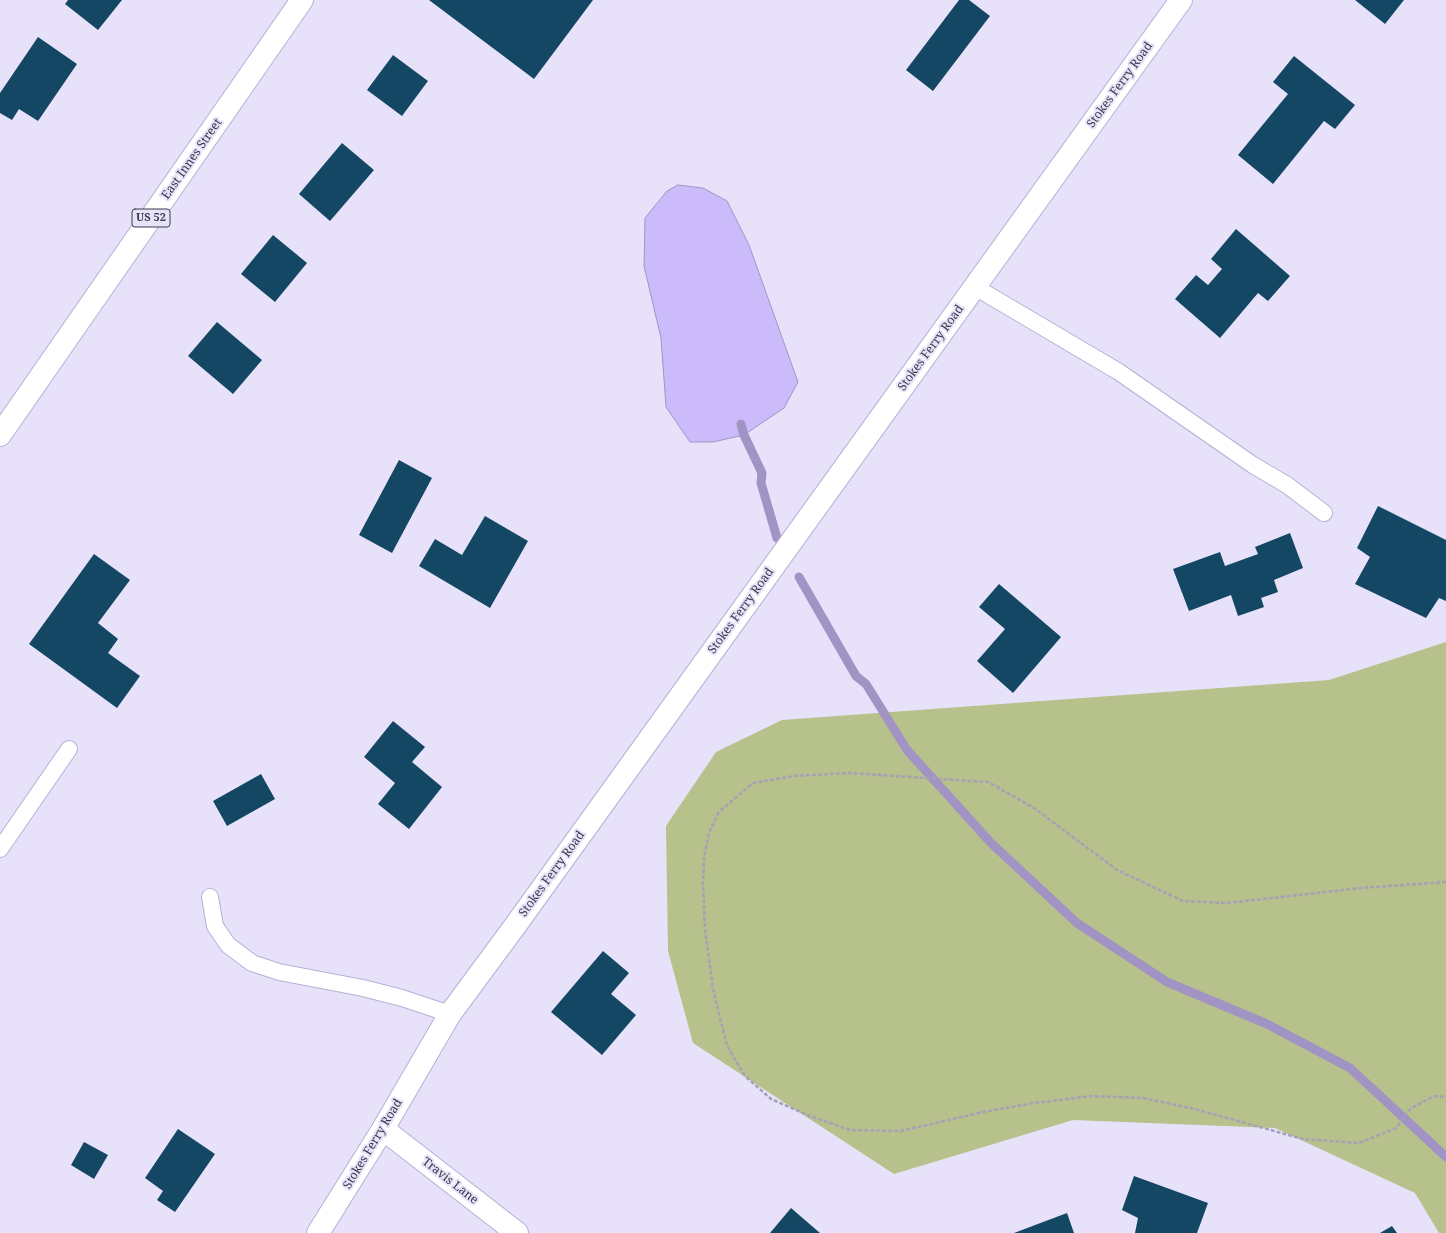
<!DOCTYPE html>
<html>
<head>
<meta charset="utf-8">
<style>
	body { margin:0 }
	canvas { display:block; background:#e7e2fa }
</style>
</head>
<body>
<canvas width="1446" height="1233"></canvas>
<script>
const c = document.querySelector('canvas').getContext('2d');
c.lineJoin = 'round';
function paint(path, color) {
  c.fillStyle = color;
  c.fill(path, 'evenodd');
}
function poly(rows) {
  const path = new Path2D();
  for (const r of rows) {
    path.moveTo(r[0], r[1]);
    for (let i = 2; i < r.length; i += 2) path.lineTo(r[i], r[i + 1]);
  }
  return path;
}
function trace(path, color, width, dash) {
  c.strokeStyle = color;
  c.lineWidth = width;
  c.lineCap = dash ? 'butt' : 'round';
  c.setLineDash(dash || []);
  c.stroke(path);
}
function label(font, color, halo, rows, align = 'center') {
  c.font = font + ' "Noto Serif",serif';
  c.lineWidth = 4;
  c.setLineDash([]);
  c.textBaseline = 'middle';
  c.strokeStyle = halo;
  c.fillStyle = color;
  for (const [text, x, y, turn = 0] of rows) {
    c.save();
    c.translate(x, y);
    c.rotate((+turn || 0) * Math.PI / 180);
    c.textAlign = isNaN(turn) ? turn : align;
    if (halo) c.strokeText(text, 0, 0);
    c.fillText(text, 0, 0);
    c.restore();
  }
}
const green = poly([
	[1446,642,1446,1233,1439,1233,1415,1193,1275,1128,1073,1120,894,1174,693,1043,668,951,666,826,716,752,782,720,1329,680]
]);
const water = poly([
	[678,185,703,188,727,201,749,245,798,382,784,408,744,435,713,442,690,442,666,407,661,338,644,266,645,218,667,191,678,185]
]);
const stream = poly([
	[741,424,744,435,762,473,761,483,777,538],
	[799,577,856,676,866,684,907,750,991,843,1077,923,1167,982,1267,1024,1350,1068,1446,1157]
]);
const building = poly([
	[68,0,122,0,98,30,65,4],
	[429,0,593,0,534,79],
	[959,0,969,0,990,16,933,91,906,70],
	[1355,0,1404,0,1385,24],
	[38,37,77,64,38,121,19,109,12,120,0,113,0,93],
	[393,55,428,81,402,116,367,90],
	[1294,56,1355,105,1335,129,1324,121,1273,184,1238,155,1288,94,1273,82],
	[342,143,374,170,330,221,299,194],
	[1236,229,1290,276,1268,301,1258,293,1220,338,1175,299,1196,275,1208,285,1222,269,1211,259],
	[273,235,307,263,275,302,241,274],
	[217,322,262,360,233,394,188,356],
	[399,460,432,478,392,553,359,535],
	[1378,506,1446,540,1446,601,1439,598,1426,618,1355,584,1370,557,1357,548],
	[485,516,528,541,490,608,419,566,435,539,462,555],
	[1290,533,1303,568,1274,580,1278,592,1261,598,1264,607,1238,616,1231,595,1189,611,1173,569,1220,552,1225,566,1258,554,1255,547],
	[94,554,130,580,98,623,118,639,108,653,140,676,117,708,29,644],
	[999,584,1061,637,1013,693,977,661,1005,629,979,607],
	[393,721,425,747,412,762,442,787,409,829,378,804,395,783,364,757],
	[261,774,275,799,227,826,213,801],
	[603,951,629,973,611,994,636,1015,602,1055,551,1012],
	[178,1129,215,1154,175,1212,157,1200,163,1191,145,1178],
	[84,1142,108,1155,94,1179,71,1165],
	[1134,1176,1208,1203,1197,1233,1135,1233,1138,1218,1122,1210],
	[791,1208,820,1233,770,1233],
	[1067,1213,1074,1233,1014,1233],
	[1392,1226,1397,1233,1380,1233]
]);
const path = poly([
	[1446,882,1361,888,1227,903,1183,901,1117,870,1034,808,988,782,849,773,794,776,753,783,719,812,709,833,704,857,703,883,705,929,713,989,727,1046,745,1076,771,1099,810,1116,850,1130,901,1131,983,1112,1034,1103,1091,1096,1143,1098,1195,1109,1303,1139,1359,1143,1396,1128,1410,1109,1434,1096,1446,1097]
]);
const lane = poly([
	[975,287,1119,372,1253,465,1287,485,1324,513],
	[0,849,69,749],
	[210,897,215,926,228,945,252,963,279,972,363,988,402,998,450,1014]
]);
const street = poly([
	[383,1129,517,1233]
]);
const secondary = poly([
	[318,1233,383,1129,450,1014,515,926,1181,0]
]);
const primary = poly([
	[0,435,302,0]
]);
const shields = [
	[151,218,38]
];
const shieldNames = [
	["US 52",151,218]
];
const streetNames = [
	["Stokes Ferry Road",1120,85,-54],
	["East Innes Street",192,159,-55],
	["Stokes Ferry Road",931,348,-54],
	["Stokes Ferry Road",741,611,-54],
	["Stokes Ferry Road",552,874,-54],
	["Stokes Ferry Road",373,1144,-59],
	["Travis Lane",450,1181,38]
];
paint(green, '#b7c18b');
paint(water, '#ccbbfa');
trace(water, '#a194c5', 1);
trace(stream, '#a194c5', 9);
paint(building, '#144763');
trace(lane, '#b8afd6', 18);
trace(street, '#b8afd6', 24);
trace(secondary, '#b8afd6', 24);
trace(primary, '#b8afd6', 24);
trace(path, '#a6a1b6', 2.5, [4, 2]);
trace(lane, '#fff', 16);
trace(street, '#fff', 22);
trace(secondary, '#fff', 22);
trace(primary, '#fff', 22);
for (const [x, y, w] of shields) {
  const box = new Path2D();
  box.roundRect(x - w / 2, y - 9, w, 18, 3);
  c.fillStyle = '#e7e2fa';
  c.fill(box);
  trace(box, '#3c3848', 1);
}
label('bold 11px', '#3c3848', null, shieldNames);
label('12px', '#3c3848', '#e7e2fa', streetNames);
</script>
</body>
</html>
